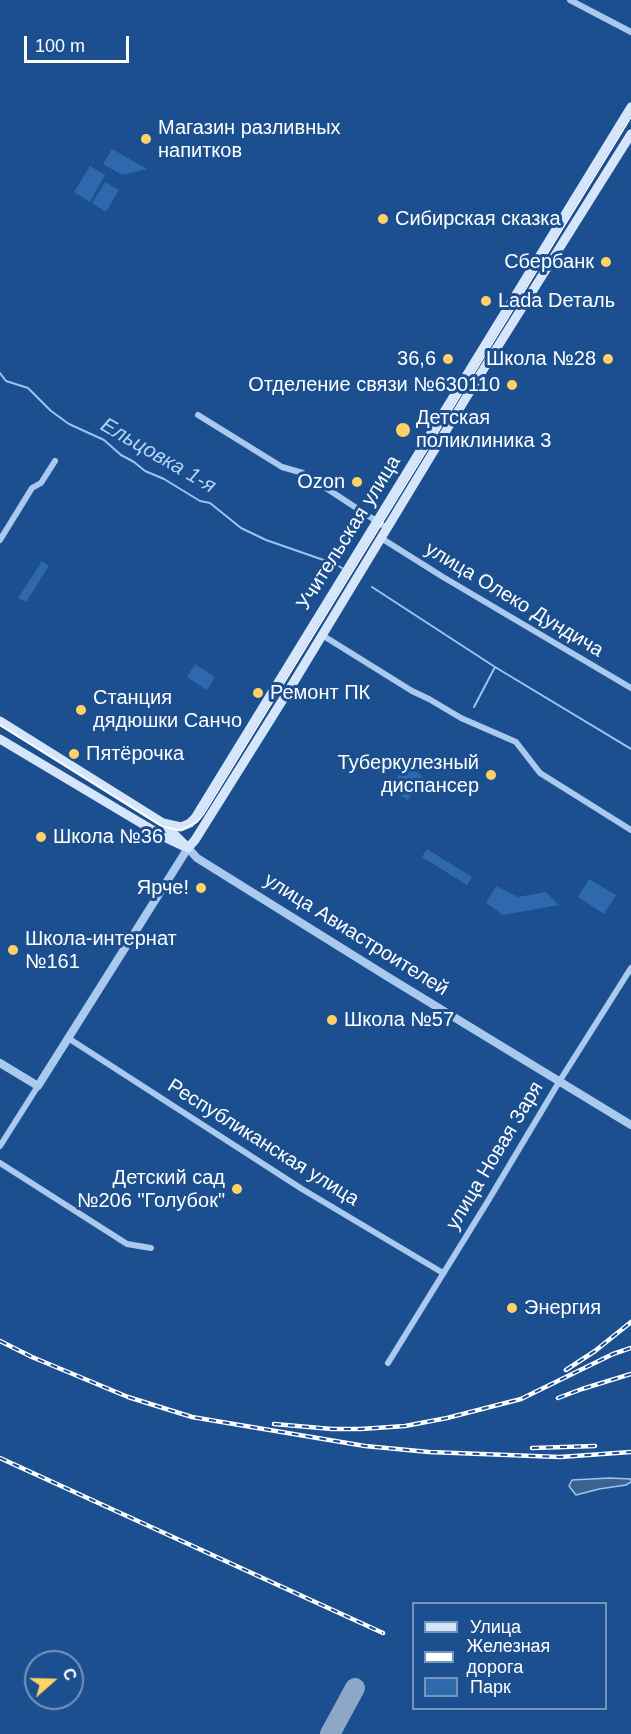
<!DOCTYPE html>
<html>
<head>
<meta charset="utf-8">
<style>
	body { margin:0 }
	#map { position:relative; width:631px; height:1734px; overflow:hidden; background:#1b4f8f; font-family:Arial,sans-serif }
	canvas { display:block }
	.legend { position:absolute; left:412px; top:1602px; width:195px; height:108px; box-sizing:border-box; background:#1b4f8f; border:2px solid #7695bc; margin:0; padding:8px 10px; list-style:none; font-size:18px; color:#fff }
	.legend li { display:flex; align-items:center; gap:12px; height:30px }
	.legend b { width:30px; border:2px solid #7695bc }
	.north { position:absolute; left:24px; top:1650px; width:60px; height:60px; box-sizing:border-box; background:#1b4f8f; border:2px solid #7695bc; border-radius:50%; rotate:70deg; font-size:16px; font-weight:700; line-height:24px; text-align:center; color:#fff }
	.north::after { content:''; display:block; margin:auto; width:21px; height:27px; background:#ffd166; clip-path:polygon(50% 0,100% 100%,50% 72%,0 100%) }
	.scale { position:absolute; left:24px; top:36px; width:105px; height:27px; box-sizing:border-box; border:3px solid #fff; border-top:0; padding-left:8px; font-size:18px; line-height:21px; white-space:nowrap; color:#fff; -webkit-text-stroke:4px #1b4f8f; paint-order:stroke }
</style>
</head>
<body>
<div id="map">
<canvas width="631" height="1734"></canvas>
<ul class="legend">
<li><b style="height:8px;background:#d6e6fa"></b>Улица</li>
<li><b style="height:8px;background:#fff"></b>Железная дорога</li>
<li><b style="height:16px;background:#2e69ad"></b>Парк</li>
</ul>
<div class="north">С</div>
<div class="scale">100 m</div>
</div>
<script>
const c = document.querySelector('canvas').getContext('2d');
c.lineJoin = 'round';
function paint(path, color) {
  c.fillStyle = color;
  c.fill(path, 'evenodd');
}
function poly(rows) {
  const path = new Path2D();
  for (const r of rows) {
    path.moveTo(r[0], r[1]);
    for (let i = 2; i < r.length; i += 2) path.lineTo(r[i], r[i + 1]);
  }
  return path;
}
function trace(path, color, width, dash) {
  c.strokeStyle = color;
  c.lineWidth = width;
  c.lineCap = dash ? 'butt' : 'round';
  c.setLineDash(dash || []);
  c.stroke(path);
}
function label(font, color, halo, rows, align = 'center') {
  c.font = font + ' Arial,sans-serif';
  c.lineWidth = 6;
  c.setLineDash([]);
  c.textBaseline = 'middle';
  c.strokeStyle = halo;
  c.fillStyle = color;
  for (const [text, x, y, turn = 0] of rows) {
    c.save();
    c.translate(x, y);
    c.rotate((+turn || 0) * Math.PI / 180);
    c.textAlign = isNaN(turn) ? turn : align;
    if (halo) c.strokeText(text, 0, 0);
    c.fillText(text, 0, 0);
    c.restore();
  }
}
const green = poly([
	[112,149,147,169,122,175,103,164],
	[90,166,105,175,90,202,74,192],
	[105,182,119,190,106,212,92,203],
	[42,561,49,566,26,602,18,598],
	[195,664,215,677,207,690,187,677],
	[405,765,423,776,408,800,390,789],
	[427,849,472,877,467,885,422,857],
	[589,879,616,895,604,914,578,897],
	[496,886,518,897,546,892,559,905,503,915,486,903]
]);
const water = poly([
	[610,1478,631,1479,631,1482,626,1485,599,1489,576,1495,569,1486,572,1480,610,1478]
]);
const stream = poly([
	[0,373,6,381,28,388,51,411,69,424,104,440,121,455,134,462,145,471,164,479,200,501,210,503,241,528,266,540,335,564,342,568],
	[372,587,495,667,474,707],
	[495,667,631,749]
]);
const taxiway = poly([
	[330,1734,355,1688]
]);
const minor = poly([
	[570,0,631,32],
	[198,415,282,467,303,473,387,528],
	[381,538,443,577,631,688],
	[0,540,32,488,41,483,55,461],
	[322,635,412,691,429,699,461,718,516,742,540,773,631,830],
	[68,1038,302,1189,443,1273],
	[0,1146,38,1086],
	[0,1163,127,1244,151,1248],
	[388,1363,488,1201,559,1082,631,968]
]);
const tertiary = poly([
	[0,1063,38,1086,188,848,197,858,388,977,631,1125]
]);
const secondary = poly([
	[0,721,163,823,188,848],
	[0,739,166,838,183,846],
	[163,823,181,827,190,823,195,818,631,107],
	[188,848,195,840,292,685,478,378,631,134]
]);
const tram = poly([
	[0,725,162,826,177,830,183,829,197,822,203,815,631,117]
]);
const rail = poly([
	[0,1341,32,1357,128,1397,192,1417,365,1446,429,1452,560,1457,631,1452],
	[566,1370,595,1351,631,1322],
	[558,1398,582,1389,631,1374],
	[274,1424,332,1429,361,1429,405,1426,447,1418,521,1399,613,1354,631,1348],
	[532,1448,595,1446],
	[0,1458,383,1633]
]);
const markers = [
	[146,139,6,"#ffd166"],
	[383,219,6,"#ffd166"],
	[606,262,6,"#ffd166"],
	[486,301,6,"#ffd166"],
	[448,359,6,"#ffd166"],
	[608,359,6,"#ffd166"],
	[512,385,6,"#ffd166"],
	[403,430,8,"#ffd166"],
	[357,482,6,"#ffd166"],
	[258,693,6,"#ffd166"],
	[81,710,6,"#ffd166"],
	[74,754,6,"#ffd166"],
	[491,775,6,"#ffd166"],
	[41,837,6,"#ffd166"],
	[201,888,6,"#ffd166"],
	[13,950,6,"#ffd166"],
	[332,1020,6,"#ffd166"],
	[237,1189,6,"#ffd166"],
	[512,1308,6,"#ffd166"]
];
const poiNames = [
	["Магазин разливных",158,128],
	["напитков",158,151],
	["Сибирская сказка",395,219],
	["Сбербанк",594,262,"right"],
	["Lada Dеталь",498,301],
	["36,6",436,359,"right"],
	["Школа №28",596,359,"right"],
	["Отделение связи №630110",500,385,"right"],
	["Детская",416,418],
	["поликлиника 3",416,441],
	["Ozon",345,482,"right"],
	["Ремонт ПК",270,693],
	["Станция",93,698],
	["дядюшки Санчо",93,721],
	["Пятёрочка",86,754],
	["Туберкулезный",479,763,"right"],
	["диспансер",479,786,"right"],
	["Школа №36",53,837],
	["Ярче!",189,888,"right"],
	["Школа-интернат",25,939],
	["№161",25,962],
	["Школа №57",344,1020],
	["Детский сад",225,1178,"right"],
	["№206 \"Голубок\"",225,1201,"right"],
	["Энергия",524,1308]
];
const streetNames = [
	["Учительская улица",349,533,-58],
	["улица Олеко Дундича",514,600,31],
	["улица Авиастроителей",356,935,32],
	["Республиканская улица",263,1143,32],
	["улица Новая Заря",495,1156,-59]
];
const waterNames = [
	["Ельцовка 1-я",158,456,30]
];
paint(green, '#2e69ad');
paint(water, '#3c6290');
trace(water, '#9cc4f0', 1.5);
trace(stream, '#9cc4f0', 2);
trace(taxiway, '#8da7c7', 20);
trace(minor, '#a9c9ee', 6);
trace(tertiary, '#a9c9ee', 8);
trace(secondary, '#d6e6fa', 9);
trace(tram, '#fff', 1.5);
trace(rail, '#fff', 4.5);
trace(rail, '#1b4f8f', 2, [7]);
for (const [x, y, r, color] of markers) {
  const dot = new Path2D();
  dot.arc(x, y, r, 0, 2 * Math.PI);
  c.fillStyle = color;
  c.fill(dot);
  trace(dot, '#1b4f8f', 2);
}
label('20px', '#fff', '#1b4f8f', poiNames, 'left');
label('20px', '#fff', '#1b4f8f', streetNames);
label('italic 21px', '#b5d3f5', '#1b4f8f', waterNames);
</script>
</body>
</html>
